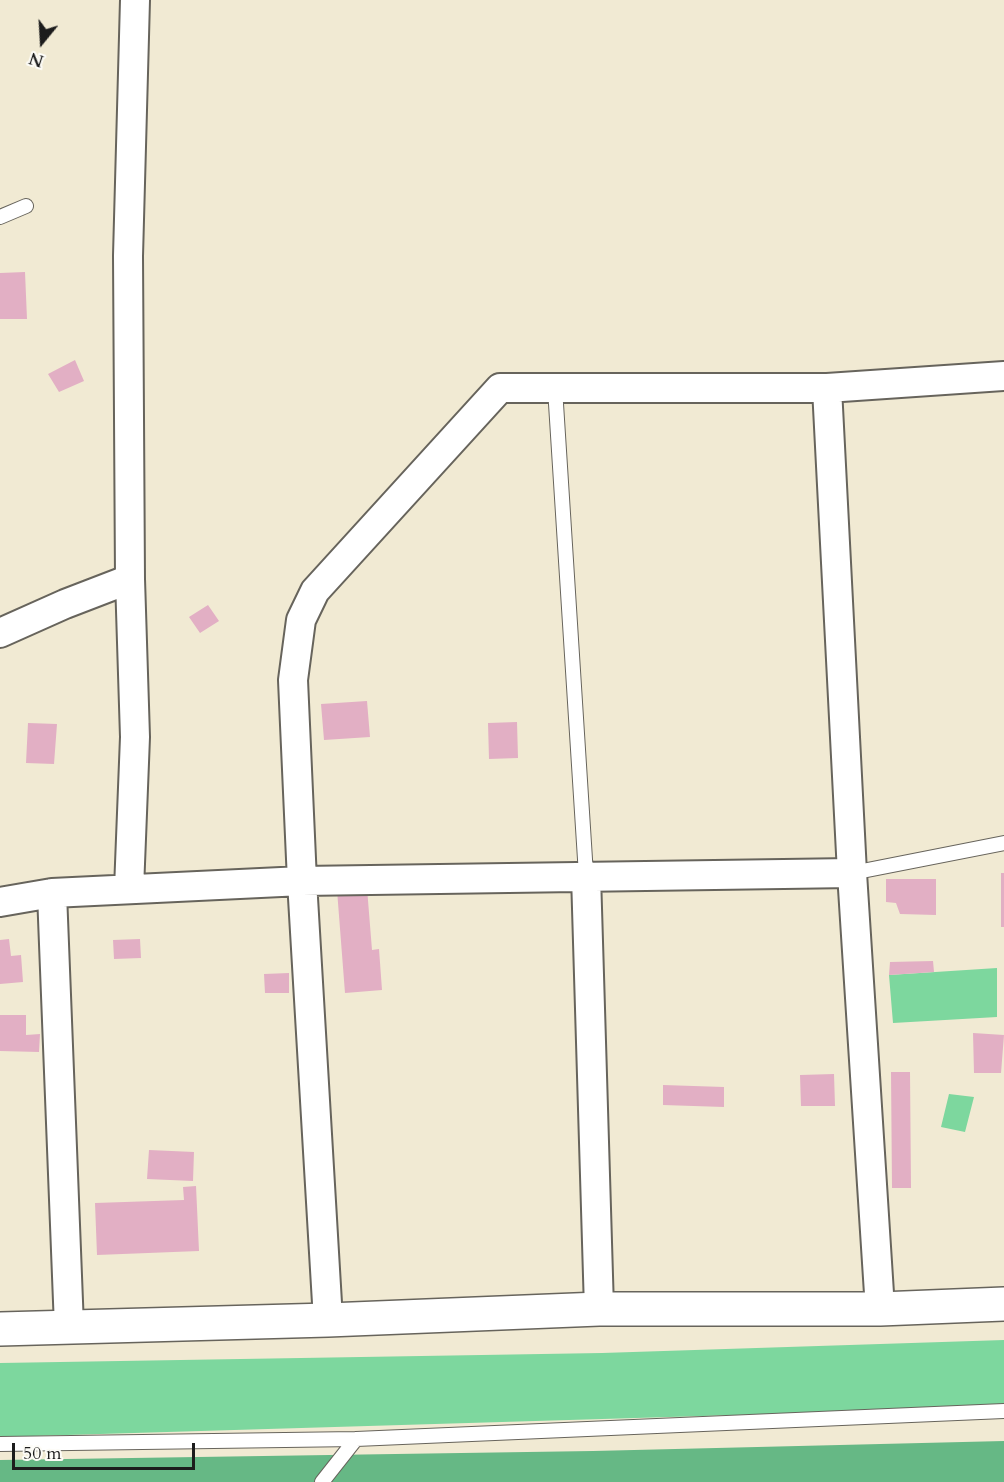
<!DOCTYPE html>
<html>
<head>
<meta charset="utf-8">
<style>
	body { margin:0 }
	#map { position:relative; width:1004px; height:1482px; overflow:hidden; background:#f1ead3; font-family:Cardo,serif }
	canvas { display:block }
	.north { position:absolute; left:12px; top:12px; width:60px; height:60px; -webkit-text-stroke:4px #fdfcf7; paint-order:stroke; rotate:198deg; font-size:16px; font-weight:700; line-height:24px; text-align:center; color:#1c1c1c }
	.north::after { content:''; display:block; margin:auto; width:21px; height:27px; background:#1c1c1c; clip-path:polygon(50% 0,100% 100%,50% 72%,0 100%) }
	.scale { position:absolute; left:12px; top:1443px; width:183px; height:27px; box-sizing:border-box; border:3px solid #1c1c1c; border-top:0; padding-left:8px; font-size:18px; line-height:21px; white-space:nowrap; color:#1c1c1c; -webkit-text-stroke:4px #fdfcf7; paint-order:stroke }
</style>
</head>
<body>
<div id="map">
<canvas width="1004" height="1482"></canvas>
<div class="north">N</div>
<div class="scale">50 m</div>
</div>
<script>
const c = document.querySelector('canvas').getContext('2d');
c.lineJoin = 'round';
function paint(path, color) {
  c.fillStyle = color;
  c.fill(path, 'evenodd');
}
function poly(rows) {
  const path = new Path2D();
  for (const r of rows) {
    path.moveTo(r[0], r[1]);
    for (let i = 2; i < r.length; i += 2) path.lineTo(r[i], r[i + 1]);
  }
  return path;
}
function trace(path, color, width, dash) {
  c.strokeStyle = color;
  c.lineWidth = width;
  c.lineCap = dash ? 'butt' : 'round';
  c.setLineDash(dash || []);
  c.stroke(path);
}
const green = poly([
	[997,968,997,1017,893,1023,889,975],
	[949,1094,974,1097,965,1132,941,1127],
	[1004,1340,1004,1407,0,1437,0,1363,602,1353]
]);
const forest = poly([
	[1004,1441,1004,1482,0,1482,0,1460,593,1451]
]);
const building = poly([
	[25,272,27,319,0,319,0,273],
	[75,360,84,381,59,392,48,374],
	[208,605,219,621,200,633,189,617],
	[367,701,370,737,324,740,321,704],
	[517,722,518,758,489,759,488,723],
	[28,723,57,724,54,764,26,763],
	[1001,873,1004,873,1004,927,1001,927],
	[886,879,936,879,936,915,900,914,896,903,886,902],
	[367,888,372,950,379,949,382,990,345,993,337,890],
	[9,939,11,956,21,955,23,982,0,984,0,940],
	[140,939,141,958,114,959,113,940],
	[933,961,934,972,889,975,890,962],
	[289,973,289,993,265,993,264,974],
	[0,1015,26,1015,26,1035,40,1034,39,1052,0,1051],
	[973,1033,1004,1035,1001,1073,974,1073],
	[891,1072,910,1072,911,1188,892,1188],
	[834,1074,835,1106,801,1106,800,1075],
	[663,1085,724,1087,724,1107,663,1105],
	[149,1150,194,1152,193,1181,147,1179],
	[196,1186,199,1251,97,1255,95,1203,184,1200,183,1187]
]);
const service = poly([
	[0,217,26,206],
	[555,388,586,875],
	[852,873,1004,843],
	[0,1444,356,1439,1004,1411],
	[322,1482,356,1439]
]);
const minor = poly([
	[827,388,852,873,880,1309],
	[0,633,65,604,130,579],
	[586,875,599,1309],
	[129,889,135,737,130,579,128,256,135,0],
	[52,893,69,1327],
	[0,902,52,893,302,881,852,873],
	[328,1320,302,881,293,680,301,620,315,591,500,388,827,388,1004,376]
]);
const tertiary = poly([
	[0,1329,328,1320,599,1309,880,1309,1004,1304]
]);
paint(green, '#7dd79e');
paint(forest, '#66b885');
paint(building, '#e2afc4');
trace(service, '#67645c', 16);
trace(minor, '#67645c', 32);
trace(tertiary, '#67645c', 36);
trace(service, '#fff', 14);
trace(minor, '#fff', 28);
trace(tertiary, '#fff', 33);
</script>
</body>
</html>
